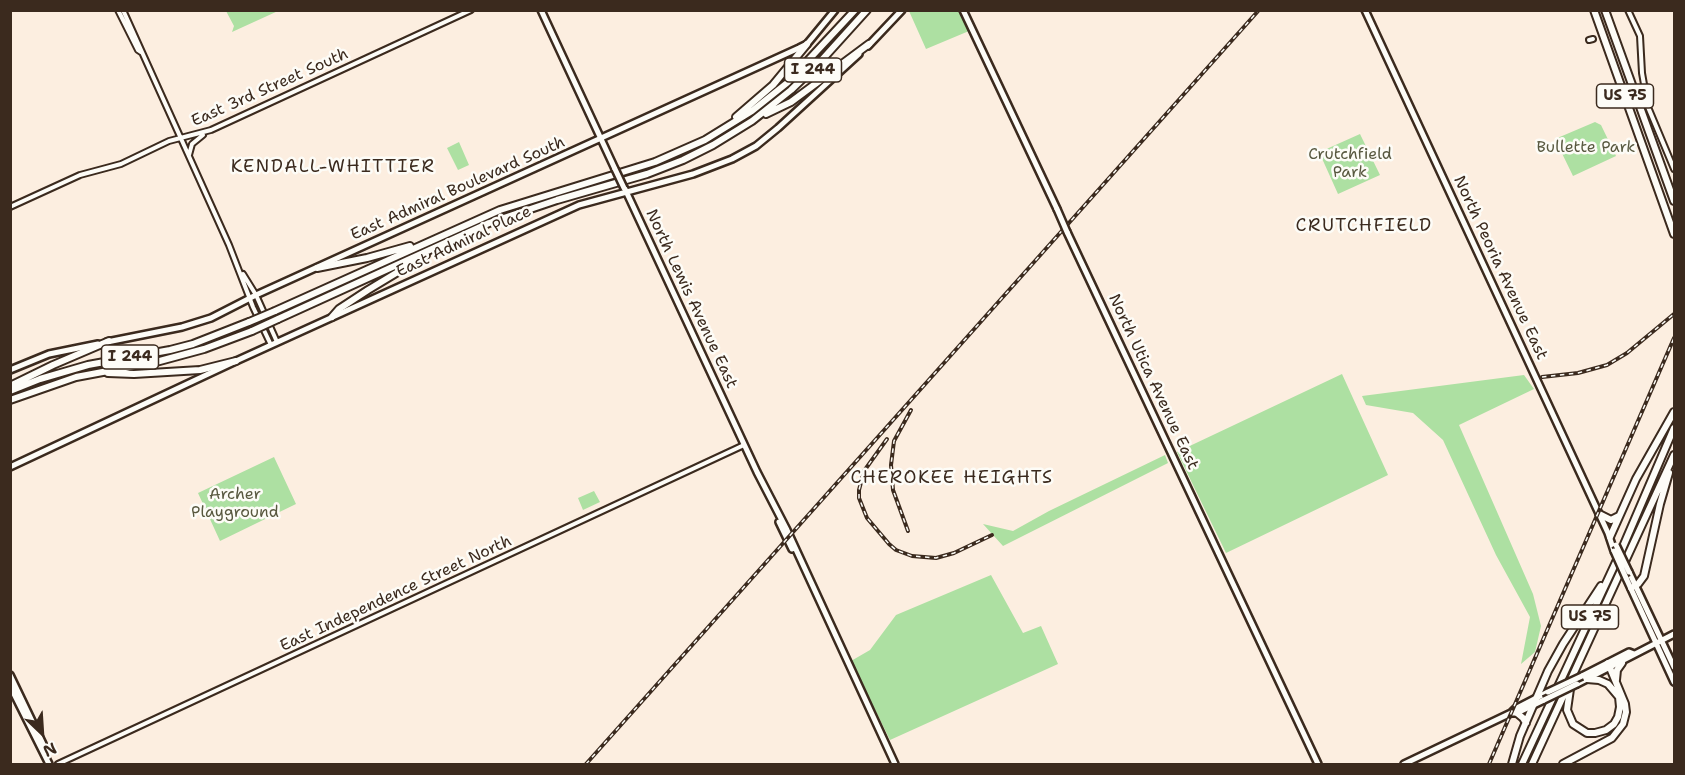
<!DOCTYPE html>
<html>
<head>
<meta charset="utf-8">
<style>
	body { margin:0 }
	#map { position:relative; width:1685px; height:775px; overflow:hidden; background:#fceee0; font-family:"Shantell Sans",sans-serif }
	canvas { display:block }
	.frame { position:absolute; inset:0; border:12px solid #3b2a1e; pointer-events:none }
	.north { position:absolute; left:12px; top:703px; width:60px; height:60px; -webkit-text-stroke:4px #fdfcf7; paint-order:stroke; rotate:155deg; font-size:16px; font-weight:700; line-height:24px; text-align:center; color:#3b2a1e }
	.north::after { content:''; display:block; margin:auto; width:21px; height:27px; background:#3b2a1e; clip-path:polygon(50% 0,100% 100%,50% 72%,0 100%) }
</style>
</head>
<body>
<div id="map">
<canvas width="1685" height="775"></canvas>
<div class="frame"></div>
<div class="north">N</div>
</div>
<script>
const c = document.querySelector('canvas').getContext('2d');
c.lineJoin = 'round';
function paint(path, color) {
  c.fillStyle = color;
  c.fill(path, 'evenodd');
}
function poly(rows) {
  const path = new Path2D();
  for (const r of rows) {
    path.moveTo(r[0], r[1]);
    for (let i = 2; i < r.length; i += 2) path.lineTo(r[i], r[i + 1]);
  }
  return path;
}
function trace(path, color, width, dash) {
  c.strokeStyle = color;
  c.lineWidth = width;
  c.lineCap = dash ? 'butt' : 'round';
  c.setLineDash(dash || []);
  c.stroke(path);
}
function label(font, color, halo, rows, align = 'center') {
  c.font = font + ' "Shantell Sans",sans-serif';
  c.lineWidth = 5;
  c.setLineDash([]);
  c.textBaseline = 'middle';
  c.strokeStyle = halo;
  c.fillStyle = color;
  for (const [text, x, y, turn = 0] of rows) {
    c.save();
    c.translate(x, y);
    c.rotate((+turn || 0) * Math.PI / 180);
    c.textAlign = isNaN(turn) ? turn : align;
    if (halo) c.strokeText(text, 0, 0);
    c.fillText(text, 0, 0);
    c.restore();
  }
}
const green = poly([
	[226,11,278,11,232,32,234,26],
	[909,11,959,11,969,31,926,49],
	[1595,122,1601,125,1616,156,1573,176,1555,139],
	[1360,134,1380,175,1338,194,1320,154,1322,151],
	[459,142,469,165,458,170,447,148],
	[1342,374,1388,475,1226,553,1177,452],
	[1524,375,1534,389,1459,425,1533,594,1541,626,1535,652,1521,664,1530,617,1496,555,1443,440,1413,413,1366,405,1362,396],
	[1165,455,1168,463,1003,546,983,524,1013,531,1049,511],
	[274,457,296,504,220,541,198,493],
	[594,491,600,502,583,510,578,498],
	[991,575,1023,633,1041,626,1058,664,890,740,851,661,870,650,896,615]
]);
const minor = poly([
	[118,10,138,50,141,52],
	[123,10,229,245,253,307,271,345],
	[1628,10,1640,36,1642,73,1648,107,1674,169],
	[1589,40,1593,39],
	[189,155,192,144,203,135],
	[10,207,80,175,121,164,169,141,211,130,471,10],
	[243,274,256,295,277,342],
	[58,764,744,445]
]);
const major = poly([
	[541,10,615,169],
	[963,10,1057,209],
	[1365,10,1608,533,1614,551],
	[868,46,902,10],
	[625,189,757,472,787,530,895,764],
	[1067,232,1318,764],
	[107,342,182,327,211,318,256,295,799,48,807,44,835,10],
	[10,370,49,354,98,344],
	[10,467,236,361,579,205,693,174,732,159,756,146,778,128,859,54],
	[779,522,792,549],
	[1629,572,1674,667],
	[1626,578,1674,682],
	[10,675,43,744,44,753],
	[1582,676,1629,652,1634,654],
	[1577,684,1674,634],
	[10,686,49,764],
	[1511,713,1515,709,1548,692],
	[1404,764,1511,713,1517,713,1544,700]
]);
const highway = poly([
	[1594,10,1674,234],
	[1605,10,1674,201],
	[766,114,791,102,869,44],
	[736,117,773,85,807,44],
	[317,268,367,258,410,246],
	[275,311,500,210,655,162,705,140,752,111,787,83,855,10],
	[332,317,339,309,368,290,426,255],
	[278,319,489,223,557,200,647,174,683,160,713,145,752,121,791,90,820,62,867,10],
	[108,373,134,374,200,370,236,361],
	[10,386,53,365,109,341],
	[10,391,40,379,88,365,170,350,193,344,249,322],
	[10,400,76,377,156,362,204,349,252,331],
	[1599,514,1611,520,1619,516],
	[1610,537,1636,479,1674,412],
	[1631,588,1638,584,1644,576,1660,504,1669,473],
	[1616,680,1617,670,1622,663],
	[1570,689,1567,710,1573,724,1587,733,1595,733,1606,730,1614,724,1618,717,1620,707,1619,697,1608,684,1599,680,1587,679],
	[1517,713,1523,718,1526,723],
	[1512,764,1520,736,1548,671,1563,644,1601,586],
	[1522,764,1622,549,1674,428],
	[1532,764,1674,455],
	[1563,764,1612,738,1623,724,1626,712,1625,704,1608,663]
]);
const rail = poly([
	[1542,377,1578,373,1607,365,1627,353,1674,314],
	[887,439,864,471,859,490,859,498,867,518,889,544,896,550,912,556,936,558,954,553,992,535],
	[908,531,893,490,891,465,894,441,911,410],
	[586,764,1259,10],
	[1489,764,1674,338]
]);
const majorBridge = poly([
	[615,169,624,188],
	[1057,209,1067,232],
	[1616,545,1629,572],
	[1614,551,1626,578],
	[1548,692,1582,676],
	[1544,700,1577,684]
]);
const highwayBridge = poly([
	[249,322,275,311],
	[252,331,278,319]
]);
const shields = [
	[813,70,57],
	[1625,96,57],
	[130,357,57],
	[1590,617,57]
];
const shieldNames = [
	["I 244",813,70],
	["US 75",1625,96],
	["I 244",130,357],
	["US 75",1590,617]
];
const streetNames = [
	["East 3rd Street South",270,88,-24],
	["East Admiral Boulevard South",458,189,-24],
	["East Admiral Place",464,242,-25],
	["North Peoria Avenue East",1500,268,65],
	["North Lewis Avenue East",691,299,65],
	["North Utica Avenue East",1153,382,65],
	["East Independence Street North",396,594,-25]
];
const parkNames = [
	["Bullette Park",1586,148],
	["Crutchfield",1350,155],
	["Park",1350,173],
	["Archer",235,495],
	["Playground",235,513]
];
const neighbourhoodNames = [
	["KENDALL-WHITTIER",333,167],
	["CRUTCHFIELD",1364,226],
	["CHEROKEE HEIGHTS",952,478]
];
paint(green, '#ade0a2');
trace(minor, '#3b2a1e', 8);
trace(major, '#3b2a1e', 10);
trace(highway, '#3b2a1e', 10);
trace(minor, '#fdfcf7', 4);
trace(major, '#fdfcf7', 5);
trace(highway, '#fdfcf7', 6);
trace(rail, '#3b2a1e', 4);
trace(rail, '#fdfcf7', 1.5, [4.5]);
trace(majorBridge, '#3b2a1e', 10, []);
trace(highwayBridge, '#3b2a1e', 10, []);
trace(majorBridge, '#fdfcf7', 5);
trace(highwayBridge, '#fdfcf7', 6);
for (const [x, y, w] of shields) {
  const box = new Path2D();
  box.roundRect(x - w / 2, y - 12, w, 24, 4.5);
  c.fillStyle = '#fdfcf7';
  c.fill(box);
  trace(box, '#3b2a1e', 1.5);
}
label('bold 15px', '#3b2a1e', null, shieldNames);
label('16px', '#3b2a1e', '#fdfcf7', streetNames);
label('16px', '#58583f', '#fdfcf7', parkNames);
c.letterSpacing = '1.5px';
label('18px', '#3b2a1e', '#fdfcf7', neighbourhoodNames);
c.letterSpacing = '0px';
</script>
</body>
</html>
